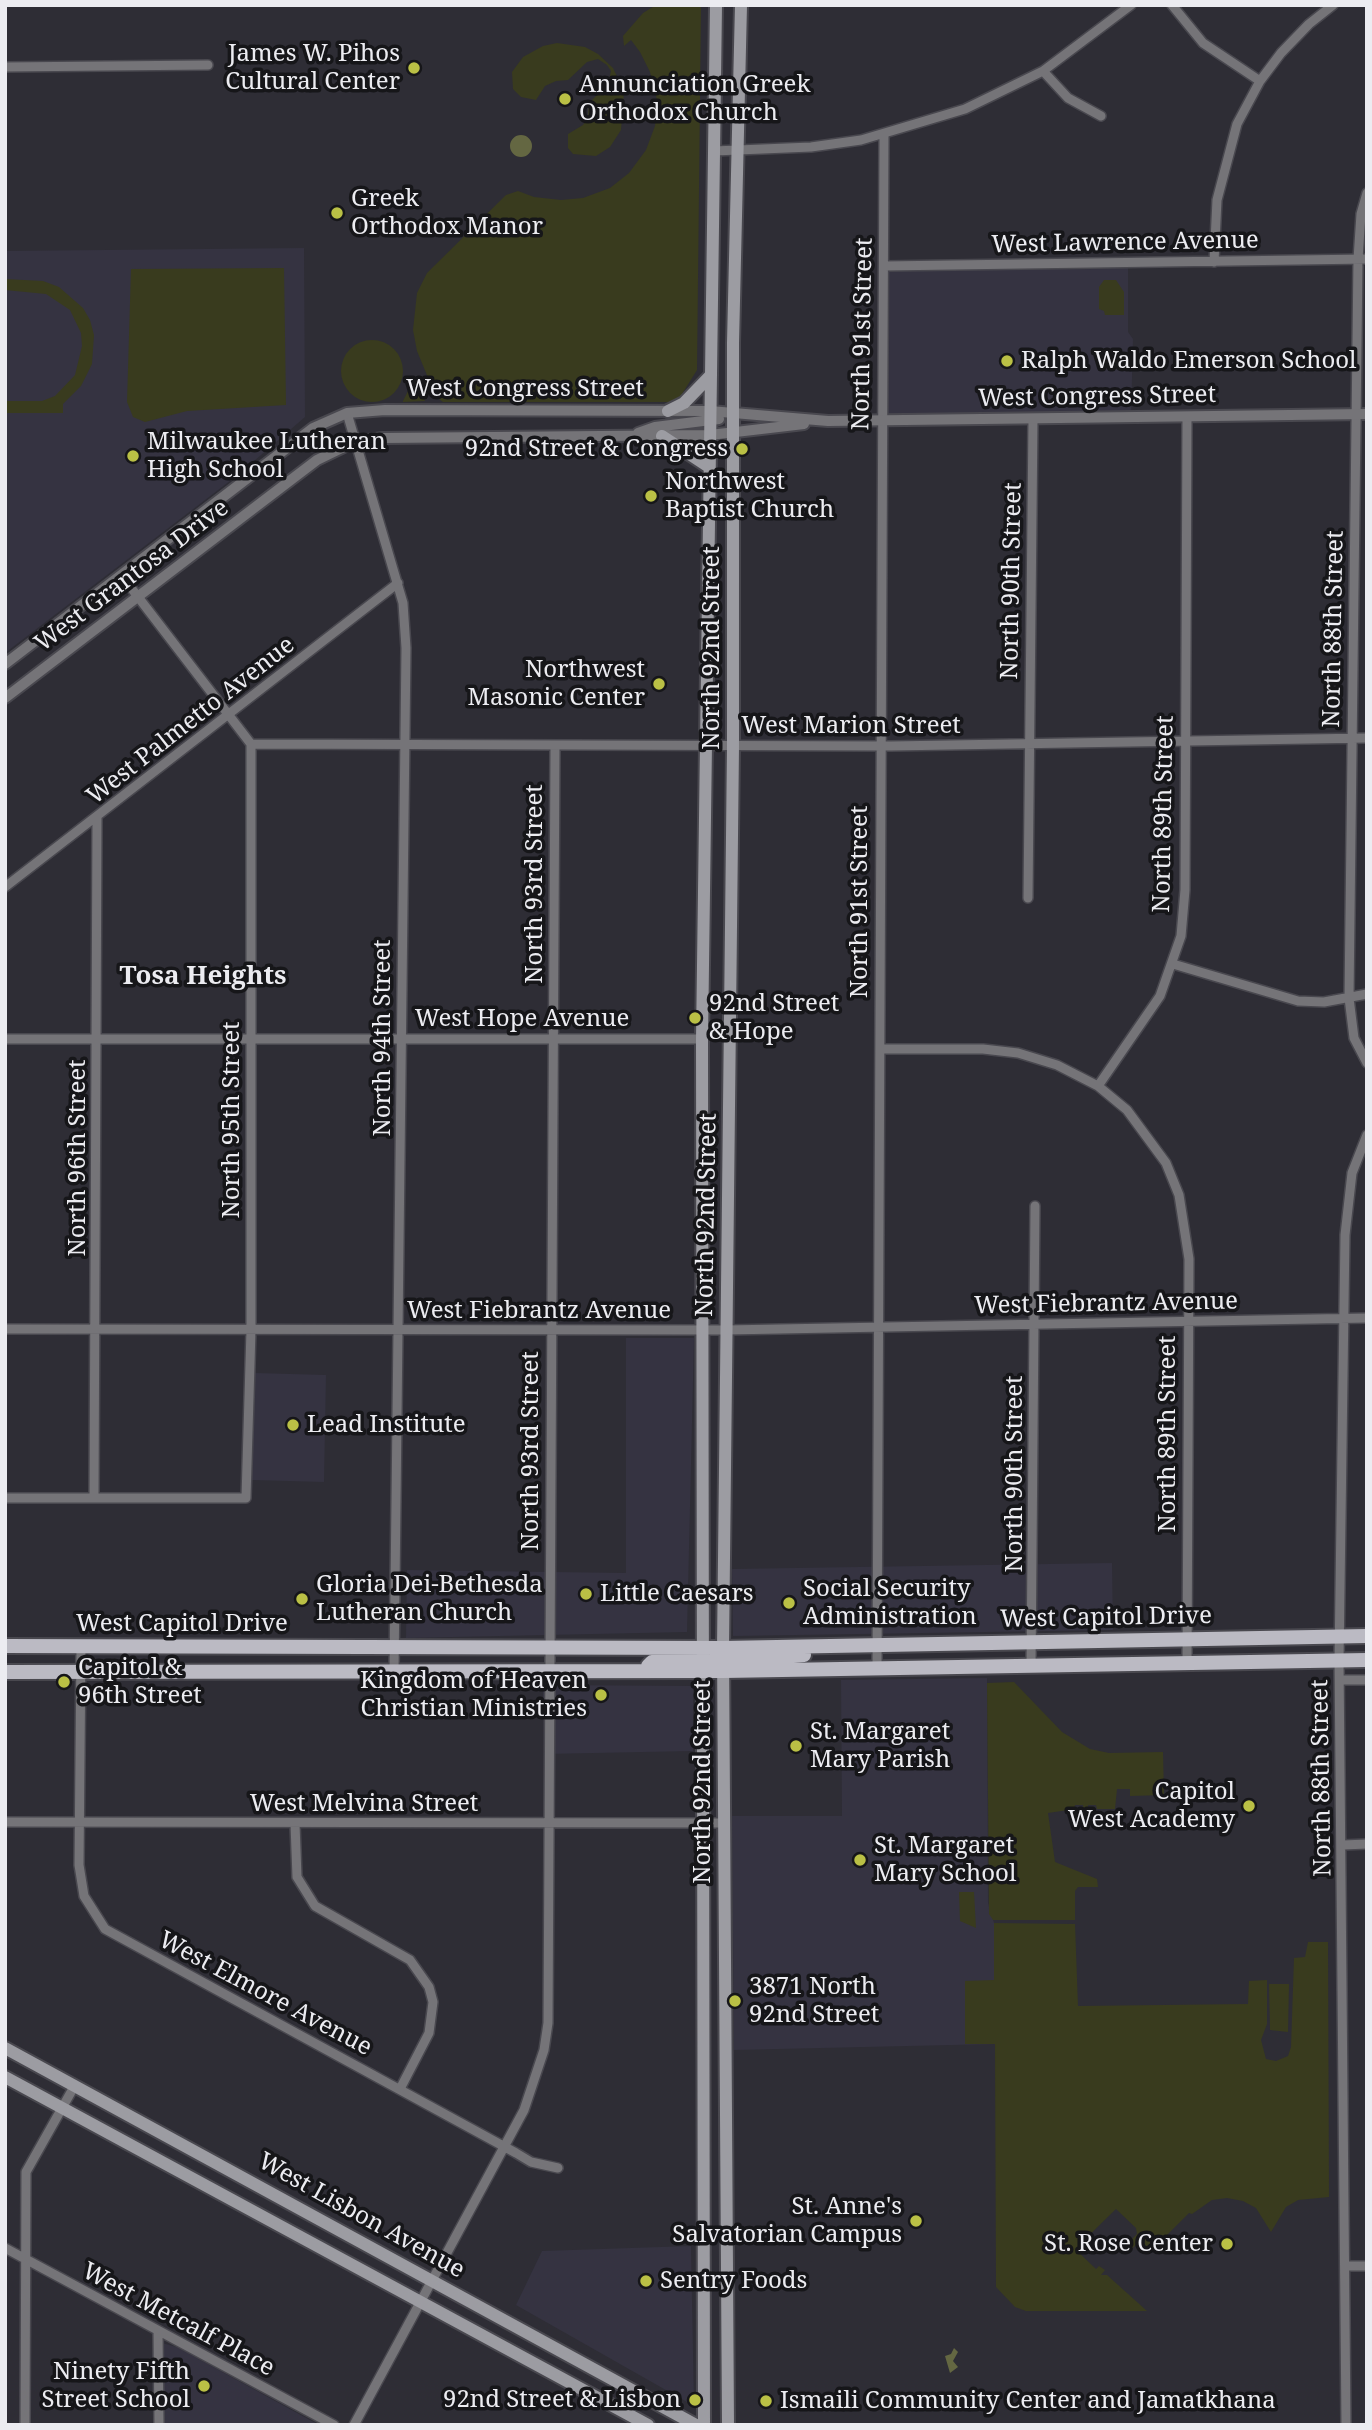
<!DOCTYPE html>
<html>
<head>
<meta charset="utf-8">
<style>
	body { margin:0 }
	#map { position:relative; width:1372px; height:2430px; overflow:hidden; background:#2e2d35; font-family:"Noto Serif",serif }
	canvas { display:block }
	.frame { position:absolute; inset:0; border:7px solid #ececf1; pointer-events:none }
</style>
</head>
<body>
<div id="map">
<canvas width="1372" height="2430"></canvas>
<div class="frame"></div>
</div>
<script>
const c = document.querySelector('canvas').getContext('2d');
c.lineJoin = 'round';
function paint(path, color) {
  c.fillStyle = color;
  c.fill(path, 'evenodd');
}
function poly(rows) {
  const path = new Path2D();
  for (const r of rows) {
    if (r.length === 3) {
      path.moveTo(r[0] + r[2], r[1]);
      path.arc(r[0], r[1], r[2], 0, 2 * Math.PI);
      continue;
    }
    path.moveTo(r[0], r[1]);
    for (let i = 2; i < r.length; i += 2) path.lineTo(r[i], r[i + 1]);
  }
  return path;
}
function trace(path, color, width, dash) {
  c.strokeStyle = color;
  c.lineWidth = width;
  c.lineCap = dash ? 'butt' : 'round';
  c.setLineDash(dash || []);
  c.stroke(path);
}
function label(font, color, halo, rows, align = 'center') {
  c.font = font + ' "Noto Serif",serif';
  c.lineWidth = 7;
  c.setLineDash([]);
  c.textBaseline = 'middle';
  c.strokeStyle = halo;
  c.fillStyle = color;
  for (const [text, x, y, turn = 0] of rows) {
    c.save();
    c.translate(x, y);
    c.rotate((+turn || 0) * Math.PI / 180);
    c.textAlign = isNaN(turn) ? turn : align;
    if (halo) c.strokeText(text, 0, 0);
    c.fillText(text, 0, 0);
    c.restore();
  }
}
const built = poly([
	[304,248,305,417,239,474,5,653,5,251],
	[1128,262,1128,332,1133,339,1131,417,882,420,884,266],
	[626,1338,694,1338,687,1632,406,1638,407,1570,626,1573],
	[255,1373,326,1375,324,1482,252,1480],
	[1112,1563,1113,1630,733,1636,732,1569],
	[987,1678,988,1903,994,1923,995,2044,734,2050,732,1816,842,1816,841,1680],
	[543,1685,693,1686,693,1751,544,1754],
	[691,2246,694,2406,516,2305,542,2251],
	[158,2342,177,2347,319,2425,160,2425]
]);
const green = poly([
	[656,5,701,5,697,370,682,394,685,396,675,402,443,402,436,397,417,351,413,330,417,293,427,273,506,195,518,191,534,197,561,200,583,198,610,188,629,173,646,150,655,126,657,100,650,72,640,52,631,40,624,46,623,36,643,13],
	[557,43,585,47,598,54,613,68,624,91,621,130,610,147,596,156,573,154,568,148,568,134,583,125,588,117,589,103,608,84,611,71,607,65,598,59,587,62,568,80,556,81,545,86,536,100,521,97,513,89,512,72,523,57,543,46],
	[284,268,286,405,187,411,145,422,133,417,127,402,131,269],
	[5,279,43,281,59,287,83,308,90,320,94,335,92,364,81,386,63,404,63,413,5,413,5,401,42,401,55,396,75,375,82,346,81,333,70,310,46,294,5,290],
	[1104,280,1116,280,1124,292,1124,315,1105,315,1104,311,1099,309,1099,287],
	[372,371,31],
	[415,377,425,401,403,402,403,401],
	[1014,1682,1062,1732,1090,1749,1109,1753,1163,1752,1164,1795,1130,1796,1130,1789,1117,1789,1115,1809,1097,1809,1096,1805,1088,1805,1088,1810,1084,1811,1083,1805,1075,1805,1072,1815,1069,1815,1068,1810,1048,1813,1055,1862,1097,1879,1098,1887,1078,1887,1075,1891,1075,1920,993,1920,989,1914,987,1683],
	[959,1892,974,1892,976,1928,960,1921],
	[994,1923,1075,1924,1078,2006,1248,2004,1249,1981,1267,1980,1267,2024,1261,2040,1266,2059,1276,2061,1288,2056,1291,2047,1294,1958,1305,1957,1308,1942,1328,1942,1329,2197,1298,2200,1286,2207,1271,2232,1256,2208,1243,2201,1227,2198,1212,2200,1192,2214,1189,2213,1151,2251,1140,2240,1132,2249,1128,2243,1137,2234,1136,2228,1116,2209,1075,2249,1096,2269,1099,2266,1105,2270,1101,2275,1107,2275,1147,2311,1026,2311,1015,2307,996,2287,995,2044,965,2044,965,1981,994,1980],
	[1269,1984,1289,1984,1288,2032,1270,2030]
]);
const water = poly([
	[521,146,11],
	[954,2348,958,2352,953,2361,958,2367,950,2373,945,2356,951,2354]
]);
const minor = poly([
	[1172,5,1203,43,1260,81],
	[5,67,208,65],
	[1043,71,1068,98,1101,116],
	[714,151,811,147,861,140,965,109,1043,71,1131,5],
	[1367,193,1361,214,1358,259,1349,998,1354,1038,1367,1063],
	[1214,262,1217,200,1237,124,1260,81,1281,53,1309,24,1333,5],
	[884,266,1367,259],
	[347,413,403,603,406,648,394,1671],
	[251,744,891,746,1367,738],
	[5,887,398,583],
	[1028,898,1033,419],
	[1173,964,1298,1001,1324,1002,1367,994],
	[5,1039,702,1039],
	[880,1049,983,1049,1018,1053,1057,1065,1098,1086,1127,1110,1166,1163,1179,1195,1189,1259,1187,1663],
	[1098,1086,1160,996,1181,936,1185,890,1187,417],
	[5,1329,726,1330,1367,1318],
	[5,1498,246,1498,251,1330,251,744,122,576],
	[94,1498,97,818],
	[81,1647,79,1865,84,1896,105,1929,516,2153,531,2162,558,2168],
	[1031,1666,1035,1206],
	[877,1668,884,135],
	[1340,1680,1367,1680],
	[5,1822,723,1823],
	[295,1824,297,1877,315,1906,410,1960,429,1987,433,2002,429,2033,400,2089],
	[1343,1845,1367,1844],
	[5,2248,334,2425],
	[1346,2266,1367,2266],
	[158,2332,159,2425],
	[25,2425,26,2172,75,2085],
	[354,2425,524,2110,544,2050,548,2023,555,747],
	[1346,2425,1339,1660,1345,1235,1352,1173,1367,1135]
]);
const tertiary = poly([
	[638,433,655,427,719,419],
	[5,664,313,428,347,413,385,410,710,411,828,421,1367,414],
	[5,698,317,460,354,442,383,438,710,435,804,424]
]);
const secondary = poly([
	[668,411,684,403,711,375],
	[662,436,709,467],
	[5,2048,696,2425],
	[5,2077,648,2425],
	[704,2425,702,1039,716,5],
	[728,2425,723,1648,733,746,733,343,741,5]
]);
const primary = poly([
	[5,1646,723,1648,1367,1636],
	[648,1666,652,1662,709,1659,719,1652],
	[707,1668,723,1661,804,1655],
	[5,1672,724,1671,1367,1660]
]);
const markers = [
	[414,68,7,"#bac045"],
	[565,99,7,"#bac045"],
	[337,213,7,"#bac045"],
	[1007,361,7,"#bac045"],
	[742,449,7,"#bac045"],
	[133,456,7,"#bac045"],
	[651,496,7,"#bac045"],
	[659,684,7,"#bac045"],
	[695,1018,7,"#bac045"],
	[293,1425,7,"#bac045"],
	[586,1594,7,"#bac045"],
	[302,1599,7,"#bac045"],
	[789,1603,7,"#bac045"],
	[64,1682,7,"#bac045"],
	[601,1695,7,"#bac045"],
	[796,1746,7,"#bac045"],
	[1249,1806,7,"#bac045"],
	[860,1860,7,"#bac045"],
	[735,2001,7,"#bac045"],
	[916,2221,7,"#bac045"],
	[1227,2244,7,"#bac045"],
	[646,2281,7,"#bac045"],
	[204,2386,7,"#bac045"],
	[695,2400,7,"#bac045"],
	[766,2401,7,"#bac045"]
];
const poiNames = [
	["James W. Pihos",400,54,"right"],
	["Cultural Center",400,82,"right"],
	["Annunciation Greek",579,85],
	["Orthodox Church",579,113],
	["Greek",351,199],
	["Orthodox Manor",351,227],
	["Ralph Waldo Emerson School",1021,361],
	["Milwaukee Lutheran",147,442],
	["High School",147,470],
	["92nd Street & Congress",728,449,"right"],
	["Northwest",665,482],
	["Baptist Church",665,510],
	["Northwest",645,670,"right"],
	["Masonic Center",645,698,"right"],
	["92nd Street",709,1004],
	["& Hope",709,1032],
	["Lead Institute",307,1425],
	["Gloria Dei-Bethesda",316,1585],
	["Lutheran Church",316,1613],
	["Social Security",803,1589],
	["Administration",803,1617],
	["Little Caesars",600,1594],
	["Capitol &",78,1668],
	["96th Street",78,1696],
	["Kingdom of Heaven",587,1681,"right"],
	["Christian Ministries",587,1709,"right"],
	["St. Margaret",810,1732],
	["Mary Parish",810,1760],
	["Capitol",1235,1792,"right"],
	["West Academy",1235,1820,"right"],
	["St. Margaret",874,1846],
	["Mary School",874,1874],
	["3871 North",749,1987],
	["92nd Street",749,2015],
	["St. Anne's",902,2207,"right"],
	["Salvatorian Campus",902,2235,"right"],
	["St. Rose Center",1213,2244,"right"],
	["Sentry Foods",660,2281],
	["Ninety Fifth",190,2372,"right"],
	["Street School",190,2400,"right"],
	["92nd Street & Lisbon",681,2400,"right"],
	["Ismaili Community Center and Jamatkhana",780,2401]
];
const streetNames = [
	["West Lawrence Avenue",1125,243,-1],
	["North 91st Street",863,334,-89],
	["West Congress Street",525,389],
	["West Congress Street",1097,397,-1],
	["West Grantosa Drive",132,576,-37],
	["North 90th Street",1012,581,-89],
	["North 88th Street",1334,629,-89],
	["North 92nd Street",712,648,-90],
	["West Palmetto Avenue",191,721,-38],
	["West Marion Street",851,726],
	["North 89th Street",1164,814,-89],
	["North 93rd Street",535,884,-90],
	["North 91st Street",860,902,-90],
	["West Hope Avenue",522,1019],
	["North 94th Street",383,1038,-90],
	["North 95th Street",232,1120,-90],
	["North 96th Street",78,1158,-90],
	["North 92nd Street",707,1215,-89],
	["West Fiebrantz Avenue",1106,1304,-1],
	["West Fiebrantz Avenue",539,1311],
	["North 89th Street",1168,1434,-90],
	["North 93rd Street",531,1451,-90],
	["North 90th Street",1015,1474,-90],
	["West Capitol Drive",1106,1618,-1],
	["West Capitol Drive",182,1624],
	["North 88th Street",1322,1778,-91],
	["North 92nd Street",703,1782,-90],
	["West Melvina Street",364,1804],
	["West Elmore Avenue",265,1994,28],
	["West Lisbon Avenue",361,2216,29],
	["West Metcalf Place",178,2320,28]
];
const neighbourhoodNames = [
	["Tosa Heights",203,977]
];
paint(built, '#353341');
paint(green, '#393b1e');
paint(water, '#646742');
trace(minor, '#49484f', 12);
trace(tertiary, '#49484f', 14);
trace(secondary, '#49484f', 16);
trace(primary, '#49484f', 18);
trace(minor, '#757478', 9);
trace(tertiary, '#757478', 10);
trace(secondary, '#9c9ca2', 12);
trace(primary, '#bbbac3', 14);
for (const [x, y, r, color] of markers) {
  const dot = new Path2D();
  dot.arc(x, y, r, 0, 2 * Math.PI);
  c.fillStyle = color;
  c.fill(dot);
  trace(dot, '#161619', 2.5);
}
label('24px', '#ececf1', '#161619', poiNames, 'left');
label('24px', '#ececf1', '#161619', streetNames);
label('bold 26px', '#ececf1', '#161619', neighbourhoodNames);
</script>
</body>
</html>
